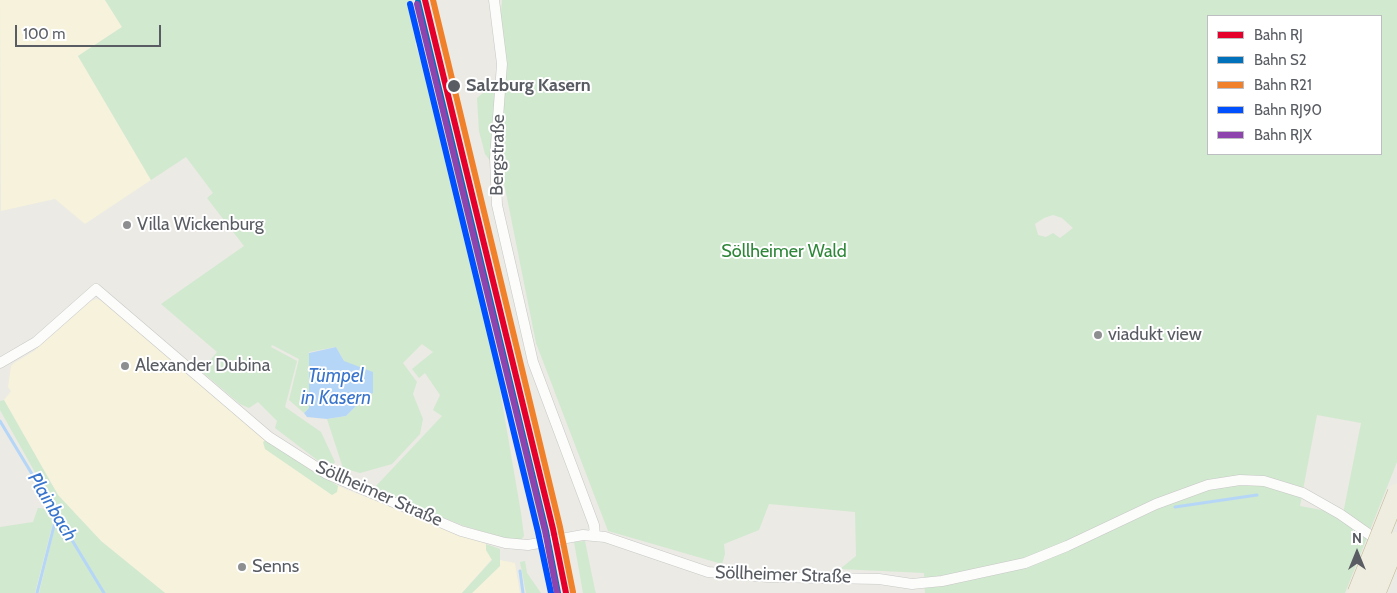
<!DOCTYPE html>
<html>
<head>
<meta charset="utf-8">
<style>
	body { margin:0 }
	#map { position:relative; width:1397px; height:593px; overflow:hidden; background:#ebeae4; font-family:Cabin,sans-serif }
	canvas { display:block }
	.legend { position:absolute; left:1207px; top:15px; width:175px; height:140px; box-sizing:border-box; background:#fff; border:1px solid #bdbec1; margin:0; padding:6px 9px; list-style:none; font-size:15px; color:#595d63 }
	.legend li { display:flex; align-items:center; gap:10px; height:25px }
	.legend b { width:25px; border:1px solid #bdbec1 }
	.north { position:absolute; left:1332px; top:528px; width:50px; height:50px; -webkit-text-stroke:4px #fff; paint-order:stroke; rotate:0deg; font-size:14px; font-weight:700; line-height:20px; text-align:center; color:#595d63 }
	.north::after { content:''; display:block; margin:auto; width:18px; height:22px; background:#595d63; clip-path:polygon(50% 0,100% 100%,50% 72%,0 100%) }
	.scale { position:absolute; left:15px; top:25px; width:146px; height:22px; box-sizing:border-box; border:2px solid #595d63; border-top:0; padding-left:6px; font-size:15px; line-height:18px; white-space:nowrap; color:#595d63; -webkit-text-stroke:4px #fff; paint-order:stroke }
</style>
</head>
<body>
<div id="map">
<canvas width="1397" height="593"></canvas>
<ul class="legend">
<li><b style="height:6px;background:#e4002b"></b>Bahn RJ</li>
<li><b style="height:6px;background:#0072bc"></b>Bahn S2</li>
<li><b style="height:6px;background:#f0812a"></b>Bahn R21</li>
<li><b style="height:6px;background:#0050ff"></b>Bahn RJ90</li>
<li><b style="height:6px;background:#8e44ad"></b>Bahn RJX</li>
</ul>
<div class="north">N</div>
<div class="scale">100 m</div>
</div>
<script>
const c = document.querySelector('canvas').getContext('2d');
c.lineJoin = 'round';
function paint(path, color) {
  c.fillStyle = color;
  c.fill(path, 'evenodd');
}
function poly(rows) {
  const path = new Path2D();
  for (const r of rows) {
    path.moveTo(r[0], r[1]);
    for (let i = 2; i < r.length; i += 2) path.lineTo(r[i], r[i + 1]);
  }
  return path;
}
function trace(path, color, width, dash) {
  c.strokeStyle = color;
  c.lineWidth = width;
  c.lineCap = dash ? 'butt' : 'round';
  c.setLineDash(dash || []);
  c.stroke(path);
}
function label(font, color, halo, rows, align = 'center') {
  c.font = font + ' Cabin,sans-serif';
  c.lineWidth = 4;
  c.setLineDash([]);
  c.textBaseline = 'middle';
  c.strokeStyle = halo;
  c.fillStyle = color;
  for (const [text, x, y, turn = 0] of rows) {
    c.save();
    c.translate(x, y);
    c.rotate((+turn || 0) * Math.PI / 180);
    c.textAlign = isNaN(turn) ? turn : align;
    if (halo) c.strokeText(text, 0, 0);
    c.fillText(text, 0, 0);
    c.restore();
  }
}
const commercial = poly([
	[0,0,105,0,122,27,78,56,151,180,85,224,55,199,1,211],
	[96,299,101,300,215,398,303,464,338,486,486,544,486,550,492,559,462,593,165,593,101,541,58,495,4,400,11,391,8,387,11,366,14,363,34,351,91,301],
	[500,560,515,563,520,593,472,593,500,566]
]);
const green = poly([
	[105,0,411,0,423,40,415,43,420,59,431,78,452,162,455,162,479,267,521,513,524,536,521,540,508,539,464,526,380,492,376,486,442,416,433,410,440,395,425,373,419,378,412,369,433,352,422,344,403,363,417,382,413,394,423,419,420,434,392,464,360,473,343,468,327,419,346,416,366,396,373,393,344,361,336,347,309,352,309,408,304,413,289,400,299,359,272,345,271,347,297,361,285,407,321,432,335,462,329,469,275,428,277,421,258,402,249,408,240,404,201,371,217,352,161,304,244,246,207,198,213,193,186,157,151,180,78,56,122,27],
	[502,0,1397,0,1397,462,1345,593,925,593,924,573,840,569,856,556,855,512,769,504,759,530,724,544,725,554,722,564,608,531,536,343,503,178,485,154,479,131,477,98,492,85,506,64,500,25],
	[1208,16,1381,16,1381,154,1208,154],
	[1053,215,1062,218,1073,228,1060,238,1053,233,1046,237,1038,235,1035,224,1044,218],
	[1317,415,1361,423,1343,514,1300,506],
	[4,400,58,495,101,541,165,593,39,593,57,518,55,508,0,410,0,401],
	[512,402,515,402,545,534,538,535],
	[268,439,338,486,337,492,332,495,265,449,263,442],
	[38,508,51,509,55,515,35,593,0,593,0,527,33,522],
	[585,541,595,590,596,593,583,593,574,542],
	[486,544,500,549,500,566,472,593,462,593,492,560,486,550],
	[551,555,559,593,553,593,541,558],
	[525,561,527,573,541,593,526,593,520,562]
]);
const water = poly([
	[336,347,344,361,373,372,373,393,366,396,346,416,327,419,307,417,304,413,309,408,309,353]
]);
const stream = poly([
	[0,421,104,593],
	[1175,507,1257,495],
	[520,571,523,593],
	[37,593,57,514]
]);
const street = poly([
	[494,0,502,64,495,158,497,205,533,362,594,525,595,536],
	[0,363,36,342,96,289,269,437,327,474,461,531,505,543,528,545,583,535,605,537,708,572,768,577,879,579,912,584,942,581,1025,563,1067,546,1156,504,1208,485,1240,480,1264,481,1303,493,1340,514,1380,542]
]);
const highwayBridge = poly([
	[1357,593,1397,493],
	[1376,593,1397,541]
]);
const rail1 = poly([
	[425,0,553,529,566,593]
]);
const rail2 = poly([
	[418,2,546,531,558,593]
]);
const rail3 = poly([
	[433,0,560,527,573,592]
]);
const rail4 = poly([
	[410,4,538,532,551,593]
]);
const rail5 = poly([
	[417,4,545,531,557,593]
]);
const markers = [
	[454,86,7,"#595d63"],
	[127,225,5,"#8c8e90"],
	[1098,335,5,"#8c8e90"],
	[125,366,5,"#8c8e90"],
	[242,567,5,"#8c8e90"]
];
const stopNames = [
	["Salzburg Kasern",466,86]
];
const streetNames = [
	["Bergstraße",498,155,-89],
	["Söllheimer Straße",379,494,24],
	["Söllheimer Straße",783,575,2]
];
const poiNames = [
	["Villa Wickenburg",137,225],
	["viadukt view",1108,335],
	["Alexander Dubina",135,366],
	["Senns",252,567]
];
const parkNames = [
	["Söllheimer Wald",784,252]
];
const waterNames = [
	["Tümpel",336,376],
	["in Kasern",336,398],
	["Plainbach",52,507,59]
];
paint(commercial, '#f6f2dc');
paint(green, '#d1e9cf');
paint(water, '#b6d6f7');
trace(stream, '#b6d6f7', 3);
trace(street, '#c7c8c6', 11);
trace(street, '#fcfcfb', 10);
trace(highwayBridge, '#c2b792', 20, []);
trace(highwayBridge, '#eeede0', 19);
trace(rail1, '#e4002b', 6);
trace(rail2, '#0072bc', 6);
trace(rail3, '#f0812a', 6);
trace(rail4, '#0050ff', 6);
trace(rail5, '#8e44ad', 6);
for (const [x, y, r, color] of markers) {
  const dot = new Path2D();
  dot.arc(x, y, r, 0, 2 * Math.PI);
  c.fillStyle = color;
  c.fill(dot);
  trace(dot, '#fff', 2);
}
label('bold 18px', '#595d63', '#fff', stopNames, 'left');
label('18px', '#595d63', '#fff', streetNames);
label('18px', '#595d63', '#fff', poiNames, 'left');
label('18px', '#2e8739', '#fff', parkNames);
label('italic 19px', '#3975cc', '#fff', waterNames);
</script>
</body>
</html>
